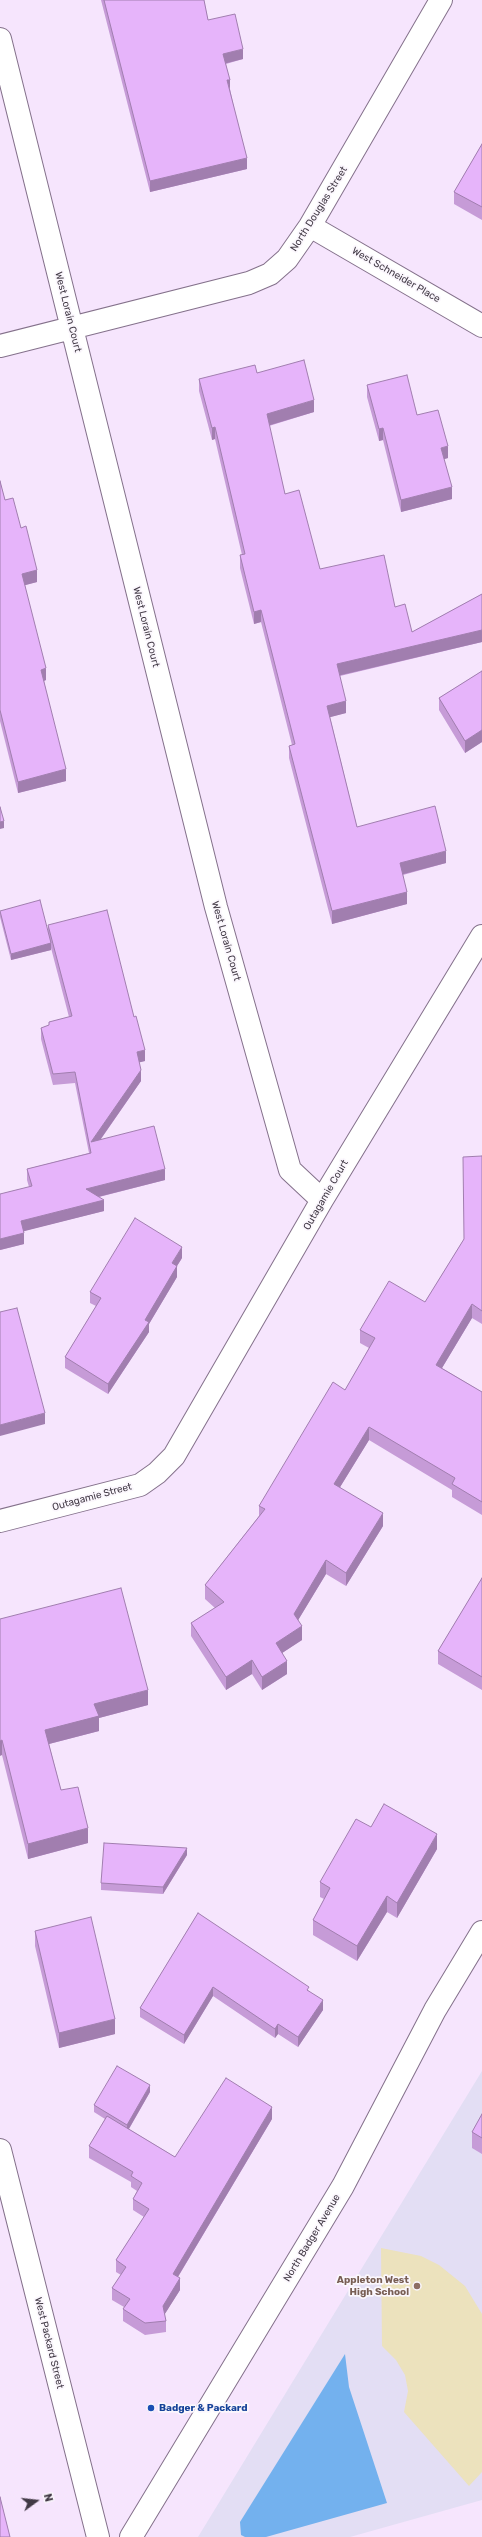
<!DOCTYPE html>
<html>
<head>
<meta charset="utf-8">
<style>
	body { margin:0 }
	#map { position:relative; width:482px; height:2537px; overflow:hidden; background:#f6e5fd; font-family:Rubik,sans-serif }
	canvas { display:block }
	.north { position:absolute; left:16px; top:2481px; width:40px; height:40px; -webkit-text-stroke:3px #fbf7fd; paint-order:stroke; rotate:75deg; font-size:11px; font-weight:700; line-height:16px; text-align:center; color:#413945 }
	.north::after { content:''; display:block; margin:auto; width:14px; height:18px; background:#413945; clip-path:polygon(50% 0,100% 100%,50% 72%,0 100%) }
</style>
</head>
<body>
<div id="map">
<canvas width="482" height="2537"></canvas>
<div class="north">N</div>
</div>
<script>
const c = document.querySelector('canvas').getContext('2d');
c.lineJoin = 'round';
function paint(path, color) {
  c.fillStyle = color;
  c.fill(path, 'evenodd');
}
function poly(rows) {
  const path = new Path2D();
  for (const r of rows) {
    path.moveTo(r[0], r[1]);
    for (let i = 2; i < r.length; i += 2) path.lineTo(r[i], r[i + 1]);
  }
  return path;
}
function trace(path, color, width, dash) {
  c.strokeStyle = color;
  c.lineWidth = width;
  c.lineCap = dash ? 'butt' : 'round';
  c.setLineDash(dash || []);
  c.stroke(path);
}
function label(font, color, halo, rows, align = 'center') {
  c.font = font + ' Rubik,sans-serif';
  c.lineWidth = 3.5;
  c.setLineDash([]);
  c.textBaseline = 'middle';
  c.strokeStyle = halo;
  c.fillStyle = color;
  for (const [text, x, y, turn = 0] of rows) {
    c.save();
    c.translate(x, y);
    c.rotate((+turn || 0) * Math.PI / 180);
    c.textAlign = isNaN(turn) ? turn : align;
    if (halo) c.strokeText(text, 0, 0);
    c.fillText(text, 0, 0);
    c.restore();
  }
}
const education = poly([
	[482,2071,482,2500,350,2537,198,2537]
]);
const sand = poly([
	[381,2248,421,2256,439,2265,465,2286,482,2314,482,2472,469,2486,404,2412,408,2391,405,2375,396,2360,382,2346]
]);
const water = poly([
	[345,2354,349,2387,387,2503,266,2537,245,2537,241,2535,240,2522]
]);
const street = poly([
	[0,39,216,907,290,1170,322,1200],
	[310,226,482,326],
	[0,346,249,283,270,274,287,259,310,226,441,0],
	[0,1521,140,1485,157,1473,174,1456,322,1200,482,936]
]);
const secondary = poly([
	[0,2150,98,2537],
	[131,2537,343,2186,435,2010,482,1932]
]);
const wall = poly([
	[101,0,204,0,208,20,243,59,226,64,230,89,247,169,150,192],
	[482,144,482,220,454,204,454,192],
	[257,373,314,412,269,426,285,494,320,569,395,607,412,632,482,594,482,642,340,676,346,713,330,717,357,827,446,863,403,875,407,904,332,924,289,758,289,746,292,745,261,622,254,624,240,568,240,555,242,555,215,439,212,440,199,391,199,379],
	[367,385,417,415,448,458,444,459,452,499,401,512,383,440,379,441,367,397],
	[0,481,5,500,21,528,37,582,25,585,46,680,44,681,66,781,18,793,0,721],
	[482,671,482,742,465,753,439,710,439,698],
	[0,911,48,931,48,925,145,1061,139,1062,141,1081,101,1139,165,1180,99,1197,104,1211,23,1231,24,1244,0,1250,29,1187,27,1180,27,1169,89,1153,75,1083,53,1085,41,1039,41,1028,49,1026,49,1022,69,1017,51,948,51,950,11,960,0,917],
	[482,1156,482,1324,472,1318,442,1368,482,1392,482,1515,452,1497,452,1490,369,1440,340,1487,383,1526,346,1586,326,1574,298,1620,302,1640,282,1653,287,1674,262,1690,252,1674,226,1690,191,1636,191,1623,215,1608,205,1599,205,1585,259,1516,259,1506,345,1390,369,1348,360,1343,360,1330,425,1302,464,1239],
	[182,1258,177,1266,177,1277,149,1324,149,1332,108,1394,65,1368,65,1357,96,1306,90,1303,90,1292],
	[482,1578,482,1690,438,1664,438,1651],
	[0,1619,148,1705,99,1718,99,1731,49,1744,61,1790,88,1843,28,1859,2,1755],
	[371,1827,437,1849,397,1918,387,1912,357,1961,313,1935,313,1920,324,1899,320,1897,320,1882],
	[187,1855,163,1894,101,1890,101,1883],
	[198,1913,309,1991,323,2010,298,2047,278,2034,275,2038,213,1996,184,2044,140,2017,140,2008],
	[35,1931,115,2034,59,2048,35,1946],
	[150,2092,129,2129,175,2157,272,2119,178,2277,180,2290,164,2315,166,2321,166,2332,145,2335,123,2321,123,2309,124,2307,112,2300,112,2288,121,2275,116,2272,116,2260,144,2217,133,2210,133,2199,137,2191,131,2187,131,2182,89,2158,89,2146,105,2119,94,2112,94,2105],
	[482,2114,482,2154,472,2148,472,2132]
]);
const shadedWall = poly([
	[243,49,243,59,223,64,223,54],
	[227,80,230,80,230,90],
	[247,158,247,169,150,192,150,181],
	[314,400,314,412,267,426,267,414],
	[215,427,215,439,212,440,212,428],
	[383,428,383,440,379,441,379,429],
	[448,446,448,458,441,460,441,448],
	[452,487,452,499,401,512,401,500],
	[37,570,37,582,22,586,22,574],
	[261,610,261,622,254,624,254,612],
	[482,630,482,642,337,676,337,664],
	[46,668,46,680,41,682,41,670],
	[346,701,346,713,327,718,327,706],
	[482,730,482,742,465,753,465,741],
	[66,769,66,781,18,793,18,782],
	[4,821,4,828,0,829,0,822],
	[446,851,446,863,400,875,400,863],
	[407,892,407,904,332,924,332,911],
	[51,943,51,950,11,960,11,954],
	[145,1050,145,1061,137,1063,137,1052],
	[141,1070,141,1081,91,1153,91,1142],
	[165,1169,165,1180,86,1200,86,1189],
	[104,1200,104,1211,21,1232,21,1221],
	[24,1233,24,1244,0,1250,0,1239],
	[182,1247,182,1258,177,1266,177,1277,149,1324,149,1332,108,1394,108,1384,145,1320,172,1263],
	[472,1304,472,1318,436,1378,436,1365],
	[45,1413,45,1424,0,1436,0,1425],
	[369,1427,369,1440,334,1497,334,1484],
	[383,1513,383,1526,346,1586,346,1573],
	[326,1560,326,1574,294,1627,294,1614],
	[302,1626,302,1640,276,1657,276,1643],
	[252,1660,252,1674,226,1690,226,1677],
	[287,1661,287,1674,262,1690,262,1677],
	[148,1690,148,1705,99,1718,99,1731,45,1745,45,1730,94,1704],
	[2,1740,2,1755,0,1756,0,1741],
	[88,1828,88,1843,28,1859,28,1844],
	[437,1834,437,1849,397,1918,397,1903],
	[187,1848,187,1855,163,1894,163,1887],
	[387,1896,387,1912,357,1961,357,1946],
	[213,1987,213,1996,184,2044,184,2035],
	[323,2000,323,2010,298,2047,298,2037],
	[115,2019,115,2034,59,2048,59,2033],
	[278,2024,278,2034,275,2038,275,2029],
	[150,2085,150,2092,127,2132,127,2125],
	[272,2107,272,2119,173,2285,173,2274],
	[180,2278,180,2290,163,2317,163,2306]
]);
const building = poly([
	[104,0,204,0,208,20,235,14,243,49,223,54,230,80,227,80,247,158,150,181,104,0],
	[482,144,482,207,454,192,482,144],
	[304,360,314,400,267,414,285,494,299,490,320,569,384,555,395,607,405,604,412,632,482,594,482,630,337,664,346,701,327,706,357,827,435,806,446,851,400,863,407,892,332,911,289,746,295,744,261,610,254,612,240,555,245,554,215,427,212,428,199,379,255,365,257,373,304,360],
	[407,375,417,415,438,410,448,446,441,448,452,487,401,500,383,428,379,429,367,385,407,375],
	[0,481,5,500,13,498,21,528,26,526,37,570,22,574,46,668,41,670,66,769,18,782,0,710,0,481],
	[482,671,482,730,465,741,439,698,482,671],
	[0,807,4,821,0,822,0,807],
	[40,900,51,943,11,954,0,911,40,900],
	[107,910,134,1017,136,1016,145,1050,137,1052,141,1070,91,1142,154,1126,165,1169,86,1189,104,1200,21,1221,24,1233,0,1239,0,1194,32,1186,27,1169,91,1153,75,1072,53,1074,41,1028,49,1025,49,1022,72,1016,48,925,107,910],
	[482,1156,482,1311,472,1304,436,1365,482,1392,482,1502,452,1484,455,1478,369,1427,334,1484,383,1513,346,1573,326,1560,294,1614,302,1626,276,1643,287,1661,262,1677,252,1660,226,1677,191,1623,224,1602,205,1585,265,1509,259,1506,333,1382,345,1390,375,1338,360,1330,389,1281,425,1302,464,1239,463,1157,482,1156],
	[135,1218,182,1247,172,1263,177,1266,145,1320,149,1322,108,1384,65,1357,101,1298,90,1292,135,1218],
	[17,1308,45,1413,0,1425,0,1312,17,1308],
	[482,1578,482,1677,438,1651,482,1578],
	[121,1588,148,1690,94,1704,99,1716,45,1730,61,1790,78,1787,88,1828,28,1844,2,1740,0,1741,0,1619,121,1588],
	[384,1804,437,1834,397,1903,387,1896,357,1946,313,1920,330,1888,320,1882,356,1819,371,1827,384,1804],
	[104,1843,187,1848,163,1887,101,1883,104,1843],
	[198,1913,309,1987,307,1990,323,2000,298,2037,278,2024,275,2029,213,1987,184,2035,140,2008,198,1913],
	[91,1917,115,2019,59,2033,35,1931,91,1917],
	[117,2066,150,2085,127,2125,94,2105,117,2066],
	[226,2078,272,2107,173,2274,180,2278,163,2306,166,2321,145,2323,123,2309,130,2299,112,2288,126,2267,116,2260,149,2209,133,2199,142,2183,131,2176,133,2172,89,2146,107,2116,175,2157,226,2078],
	[482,2114,482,2138,472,2132,482,2114],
	[0,2497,10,2537,0,2537,0,2497]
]);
const markers = [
	[417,2286,4,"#8d6e63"],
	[151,2408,4,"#1a4fb4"]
];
const streetNames = [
	["North Douglas Street",319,209,-58],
	["West Schneider Place",396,275,30],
	["West Lorain Court",68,312,76],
	["West Lorain Court",146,627,76],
	["West Lorain Court",226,941,74],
	["Outagamie Court",326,1195,-60],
	["Outagamie Street",92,1497,-15],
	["North Badger Avenue",312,2238,-59],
	["West Packard Street",49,2343,76]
];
const educationNames = [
	["Appleton West",409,2280],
	["High School",409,2292]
];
const transitNames = [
	["Badger & Packard",159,2408]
];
paint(education, '#e3def4');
paint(sand, '#ece2bd');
paint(water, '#73b1ee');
trace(street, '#84718b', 24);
trace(secondary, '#84718b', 24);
trace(street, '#fff', 22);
trace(secondary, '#fff', 22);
paint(wall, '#c69bd7');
paint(shadedWall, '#a17eaf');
paint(building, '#e6b4fa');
trace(building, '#a17eaf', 1);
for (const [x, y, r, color] of markers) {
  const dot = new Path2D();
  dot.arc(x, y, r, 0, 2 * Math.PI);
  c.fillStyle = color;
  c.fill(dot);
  trace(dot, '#fbf7fd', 1.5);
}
label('10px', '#413945', '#fbf7fd', streetNames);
label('bold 10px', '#785e54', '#fbf7fd', educationNames, 'right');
label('bold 10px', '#164399', '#fbf7fd', transitNames, 'left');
</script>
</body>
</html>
